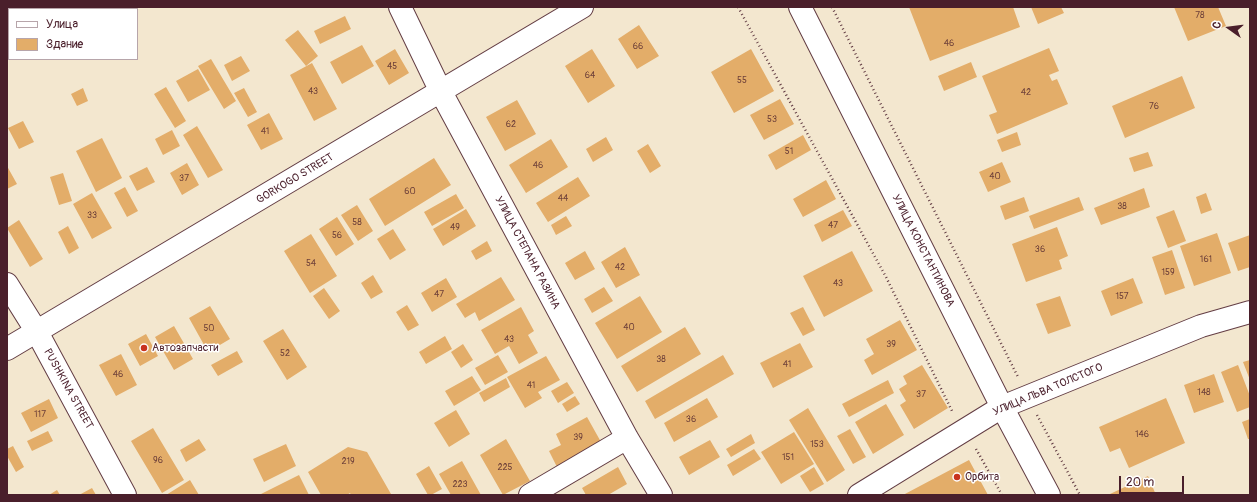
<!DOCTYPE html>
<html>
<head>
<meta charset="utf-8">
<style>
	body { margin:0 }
	#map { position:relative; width:1257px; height:502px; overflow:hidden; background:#f3e7cf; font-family:Pangolin,sans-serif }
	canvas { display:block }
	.frame { position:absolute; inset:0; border:8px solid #4a1f2b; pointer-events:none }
	.legend { position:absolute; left:8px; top:8px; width:130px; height:52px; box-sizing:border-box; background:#fff; border:1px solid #b7a5aa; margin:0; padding:5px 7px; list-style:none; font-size:12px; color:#4a1f2b }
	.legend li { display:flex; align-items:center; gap:8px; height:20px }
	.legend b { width:20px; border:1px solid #b7a5aa }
	.north { position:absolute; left:1209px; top:8px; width:40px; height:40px; -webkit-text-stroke:3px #fff; paint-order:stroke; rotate:284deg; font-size:11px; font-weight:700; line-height:16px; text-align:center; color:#4a1f2b }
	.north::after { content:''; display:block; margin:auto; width:14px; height:18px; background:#4a1f2b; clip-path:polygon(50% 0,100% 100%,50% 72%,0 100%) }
	.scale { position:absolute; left:1119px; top:476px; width:65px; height:18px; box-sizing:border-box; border:2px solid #4a1f2b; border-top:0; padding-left:5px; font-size:12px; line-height:14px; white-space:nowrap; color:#4a1f2b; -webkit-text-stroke:3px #fff; paint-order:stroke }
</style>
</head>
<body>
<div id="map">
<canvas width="1257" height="502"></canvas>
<div class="frame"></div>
<ul class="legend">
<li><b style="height:5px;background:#fff"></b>Улица</li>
<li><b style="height:11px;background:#e3ad69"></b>Здание</li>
</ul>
<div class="north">С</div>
<div class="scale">20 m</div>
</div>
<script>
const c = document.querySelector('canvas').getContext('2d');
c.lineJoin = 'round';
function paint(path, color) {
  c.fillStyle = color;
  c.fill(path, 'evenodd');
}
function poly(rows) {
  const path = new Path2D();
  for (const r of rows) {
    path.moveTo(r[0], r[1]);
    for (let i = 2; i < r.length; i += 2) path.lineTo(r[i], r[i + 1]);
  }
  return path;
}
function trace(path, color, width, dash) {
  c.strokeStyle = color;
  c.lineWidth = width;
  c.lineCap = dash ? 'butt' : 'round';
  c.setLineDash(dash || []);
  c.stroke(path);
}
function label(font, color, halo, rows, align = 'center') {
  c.font = font + ' Pangolin,sans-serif';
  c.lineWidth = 3;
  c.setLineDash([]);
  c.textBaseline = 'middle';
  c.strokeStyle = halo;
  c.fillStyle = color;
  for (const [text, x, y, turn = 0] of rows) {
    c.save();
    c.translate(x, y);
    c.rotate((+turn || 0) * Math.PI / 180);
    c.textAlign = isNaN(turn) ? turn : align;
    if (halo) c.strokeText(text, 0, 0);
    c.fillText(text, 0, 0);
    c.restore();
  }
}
const building = poly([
	[50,7,73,7,74,9,51,9],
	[909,7,1013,7,1020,27,930,61],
	[1031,7,1061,7,1064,13,1038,24],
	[1174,7,1218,7,1226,26,1188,41],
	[345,16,351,29,320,44,314,31],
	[639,25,659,56,637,69,618,39],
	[298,30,318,56,306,66,285,40],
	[362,45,374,66,342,84,330,62],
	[1049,48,1059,71,1049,75,1052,81,1057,79,1068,104,997,134,989,115,997,112,982,76],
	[395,49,409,73,389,85,375,61],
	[592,49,615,86,588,103,565,66],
	[751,49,774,91,734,113,711,72],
	[241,56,250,71,232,81,224,65],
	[211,59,236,101,224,109,198,66],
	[971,62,977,77,944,91,938,76],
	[312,63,337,109,314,121,290,75],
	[198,69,210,90,188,102,176,81],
	[1182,76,1195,108,1125,138,1112,106],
	[166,87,186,121,175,128,154,94],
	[83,88,88,101,77,106,71,94],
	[244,88,257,112,248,117,234,93],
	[780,99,794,124,764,140,750,115],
	[517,100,536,134,505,151,486,117],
	[269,113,283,139,261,150,247,125],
	[23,121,34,142,19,149,8,128],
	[197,126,223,170,208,178,183,135],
	[172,130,180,146,163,155,155,139],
	[1017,132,1021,145,1002,152,997,140],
	[803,135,811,150,776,170,768,155],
	[606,137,613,150,593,162,586,149],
	[102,138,122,178,96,192,76,151],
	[551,139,568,167,526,193,509,165],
	[648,144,661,166,650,173,637,151],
	[1148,152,1153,166,1134,172,1129,158],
	[434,158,451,185,385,226,369,199],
	[1002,162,1011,182,988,192,979,172],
	[187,163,199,185,182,195,170,173],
	[7,166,17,184,7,189],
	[147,167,155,182,137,191,129,176],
	[63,173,72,201,59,205,50,177],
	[578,177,590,196,548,222,536,203],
	[826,180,836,199,803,217,793,199],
	[125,187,138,211,127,217,114,193],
	[1144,188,1150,207,1101,225,1094,208],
	[92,193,112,228,92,239,73,204],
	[1206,193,1212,210,1201,214,1196,197],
	[456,194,464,208,432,226,424,212],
	[1024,197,1029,211,1005,220,1000,206],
	[1079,197,1084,210,1034,229,1029,216],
	[357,205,373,231,358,241,341,215],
	[466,209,476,226,443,246,433,229],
	[843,210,852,226,822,242,814,225],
	[1174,210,1186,241,1168,248,1156,217],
	[566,216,572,226,556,235,551,225],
	[337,217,354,244,336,256,319,229],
	[19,220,43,259,30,267,7,228],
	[68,226,79,248,69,254,58,232],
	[1057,227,1068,256,1059,260,1062,269,1026,282,1012,244],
	[393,229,406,250,390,260,377,239],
	[1217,233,1231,273,1194,286,1180,246],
	[311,234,337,276,310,293,284,251],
	[1250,235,1250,267,1238,271,1228,243],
	[487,241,492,251,476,260,471,251],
	[625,247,640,275,616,288,601,262],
	[1172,250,1185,288,1165,295,1152,257],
	[585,251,595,269,575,280,565,263],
	[852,251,873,291,824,317,803,276],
	[373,275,383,292,371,299,361,283],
	[501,277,515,300,479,321,475,312,465,318,456,304],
	[446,278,457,297,432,312,421,293],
	[1133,278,1143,303,1111,316,1101,291],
	[604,287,613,301,592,313,584,299],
	[324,288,340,311,329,319,313,296],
	[640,296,662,332,617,359,595,323],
	[1060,296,1071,326,1048,334,1036,304],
	[407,305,419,325,408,331,396,312],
	[210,306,230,339,208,352,189,318],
	[521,307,534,331,528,335,538,353,519,364,509,346,495,354,481,330],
	[803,307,815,330,803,336,790,313],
	[900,320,917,350,872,375,864,360,874,354,866,339],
	[174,326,193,359,174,370,155,337],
	[685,327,701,354,637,392,621,366],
	[283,329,307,367,287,380,263,341],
	[146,334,158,356,140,366,128,344],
	[445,336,452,349,426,364,419,352],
	[800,343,813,367,773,388,760,363],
	[463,344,473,360,461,368,451,352],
	[237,351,243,362,218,376,211,365],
	[121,354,137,385,116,396,99,365],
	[498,355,508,372,485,385,475,368],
	[723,355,734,374,655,419,645,401],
	[546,356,560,380,538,392,542,398,525,408,507,377],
	[1250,360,1250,380,1243,362],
	[922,365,948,408,914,429,900,405,906,401,899,389,907,384,903,376],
	[1238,365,1250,396,1250,407,1237,412,1221,372],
	[1214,374,1224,402,1194,413,1184,385],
	[472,376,481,390,454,406,445,391],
	[506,378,510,387,484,402,479,393],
	[888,380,894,393,849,417,842,404],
	[567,382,574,393,558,403,551,391],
	[575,396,580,404,567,412,562,404],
	[707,398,718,417,674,442,664,423],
	[1166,398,1185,443,1129,468,1120,448,1110,452,1099,427],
	[49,399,58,418,31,432,21,413],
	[886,404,904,435,873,454,855,422],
	[808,408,845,470,827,482,789,420],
	[456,410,470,434,449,447,434,423],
	[587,417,601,442,557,467,549,451,561,445,556,434],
	[1250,419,1250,439,1248,439,1242,422],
	[153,428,184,480,162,493,131,441],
	[850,429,866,457,853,464,837,436],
	[48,431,53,441,32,451,27,441],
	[794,432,814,464,781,484,761,452],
	[751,434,755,443,731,457,726,449],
	[199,439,206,450,186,462,180,450],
	[506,439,530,481,503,495,480,455],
	[710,440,720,457,689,475,679,457],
	[286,444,296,466,264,482,253,459],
	[13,446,24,467,16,472,7,456,7,449],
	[348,447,367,452,391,494,351,495,350,493,347,495,321,495,308,472],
	[754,449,761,459,733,476,727,465],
	[969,460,988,495,903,495],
	[462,461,481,495,451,495,439,474],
	[429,466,442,489,431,495,428,495,416,474],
	[618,467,627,484,608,495,586,495,582,488],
	[814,467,824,484,810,492,800,476],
	[299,475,309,495,259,495],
	[1148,476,1156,495,1111,495,1110,494],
	[190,480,199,495,166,495],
	[92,488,96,495,79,495],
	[57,490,60,495,49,495]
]);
const path = poly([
	[738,7,886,277,953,413],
	[832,7,1018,377],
	[1037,415,1080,495],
	[976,449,1002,495]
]);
const street = poly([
	[400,7,441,92,627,438,661,495],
	[7,349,582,7],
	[530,495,627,438],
	[859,495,1002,407,1201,326,1250,312]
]);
const secondary = poly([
	[800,7,1002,407,1049,495],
	[7,284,37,332,125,495]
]);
const markers = [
	[144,348,4,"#c8321e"],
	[957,477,4,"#c8321e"]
];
const numberNames = [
	["78",1200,16],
	["46",949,44],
	["66",638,47],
	["45",392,67],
	["64",590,76],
	["55",742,81],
	["43",313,92],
	["42",1026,93],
	["76",1154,107],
	["53",772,120],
	["62",511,125],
	["41",265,132],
	["51",789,152],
	["46",538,166],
	["40",995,177],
	["37",184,179],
	["60",410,192],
	["44",563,199],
	["38",1122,207],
	["33",92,216],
	["58",357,223],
	["47",833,226],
	["49",455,228],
	["56",337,236],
	["36",1040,250],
	["161",1206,260],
	["54",311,264],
	["42",620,268],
	["159",1168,273],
	["43",838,284],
	["47",439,295],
	["157",1122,297],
	["40",629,328],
	["50",209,329],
	["43",509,340],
	["39",891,345],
	["52",285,354],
	["38",661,360],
	["41",787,365],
	["46",118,375],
	["41",531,386],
	["148",1204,393],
	["37",921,395],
	["117",40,415],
	["36",691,420],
	["146",1142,435],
	["39",578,438],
	["153",817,445],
	["151",788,458],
	["96",158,461],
	["219",348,462],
	["225",505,468],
	["223",460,485]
];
const streetNames = [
	["GORKOGO STREET",295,179,-31],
	["УЛИЦА КОНСТАНТИНОВА",923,251,63],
	["УЛИЦА СТЕПАНА РАЗИНА",527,253,62],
	["PUSHKINA STREET",68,389,61],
	["УЛИЦА ЛЬВА ТОЛСТОГО",1048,390,-23]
];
const poiNames = [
	["Автозапчасти",152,348],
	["Орбита",965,477]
];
paint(building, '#e3ad69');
trace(street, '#633d44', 24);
trace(secondary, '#633d44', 24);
trace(path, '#633d44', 2.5, [1, 3]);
trace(street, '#fff', 22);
trace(secondary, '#fff', 22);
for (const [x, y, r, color] of markers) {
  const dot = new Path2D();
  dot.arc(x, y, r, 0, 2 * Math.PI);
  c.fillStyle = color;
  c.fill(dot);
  trace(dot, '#fff', 1.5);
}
label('9px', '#70423a', null, numberNames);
label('11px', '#4a1f2b', '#fff', streetNames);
label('11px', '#4a1f2b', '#fff', poiNames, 'left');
</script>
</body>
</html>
